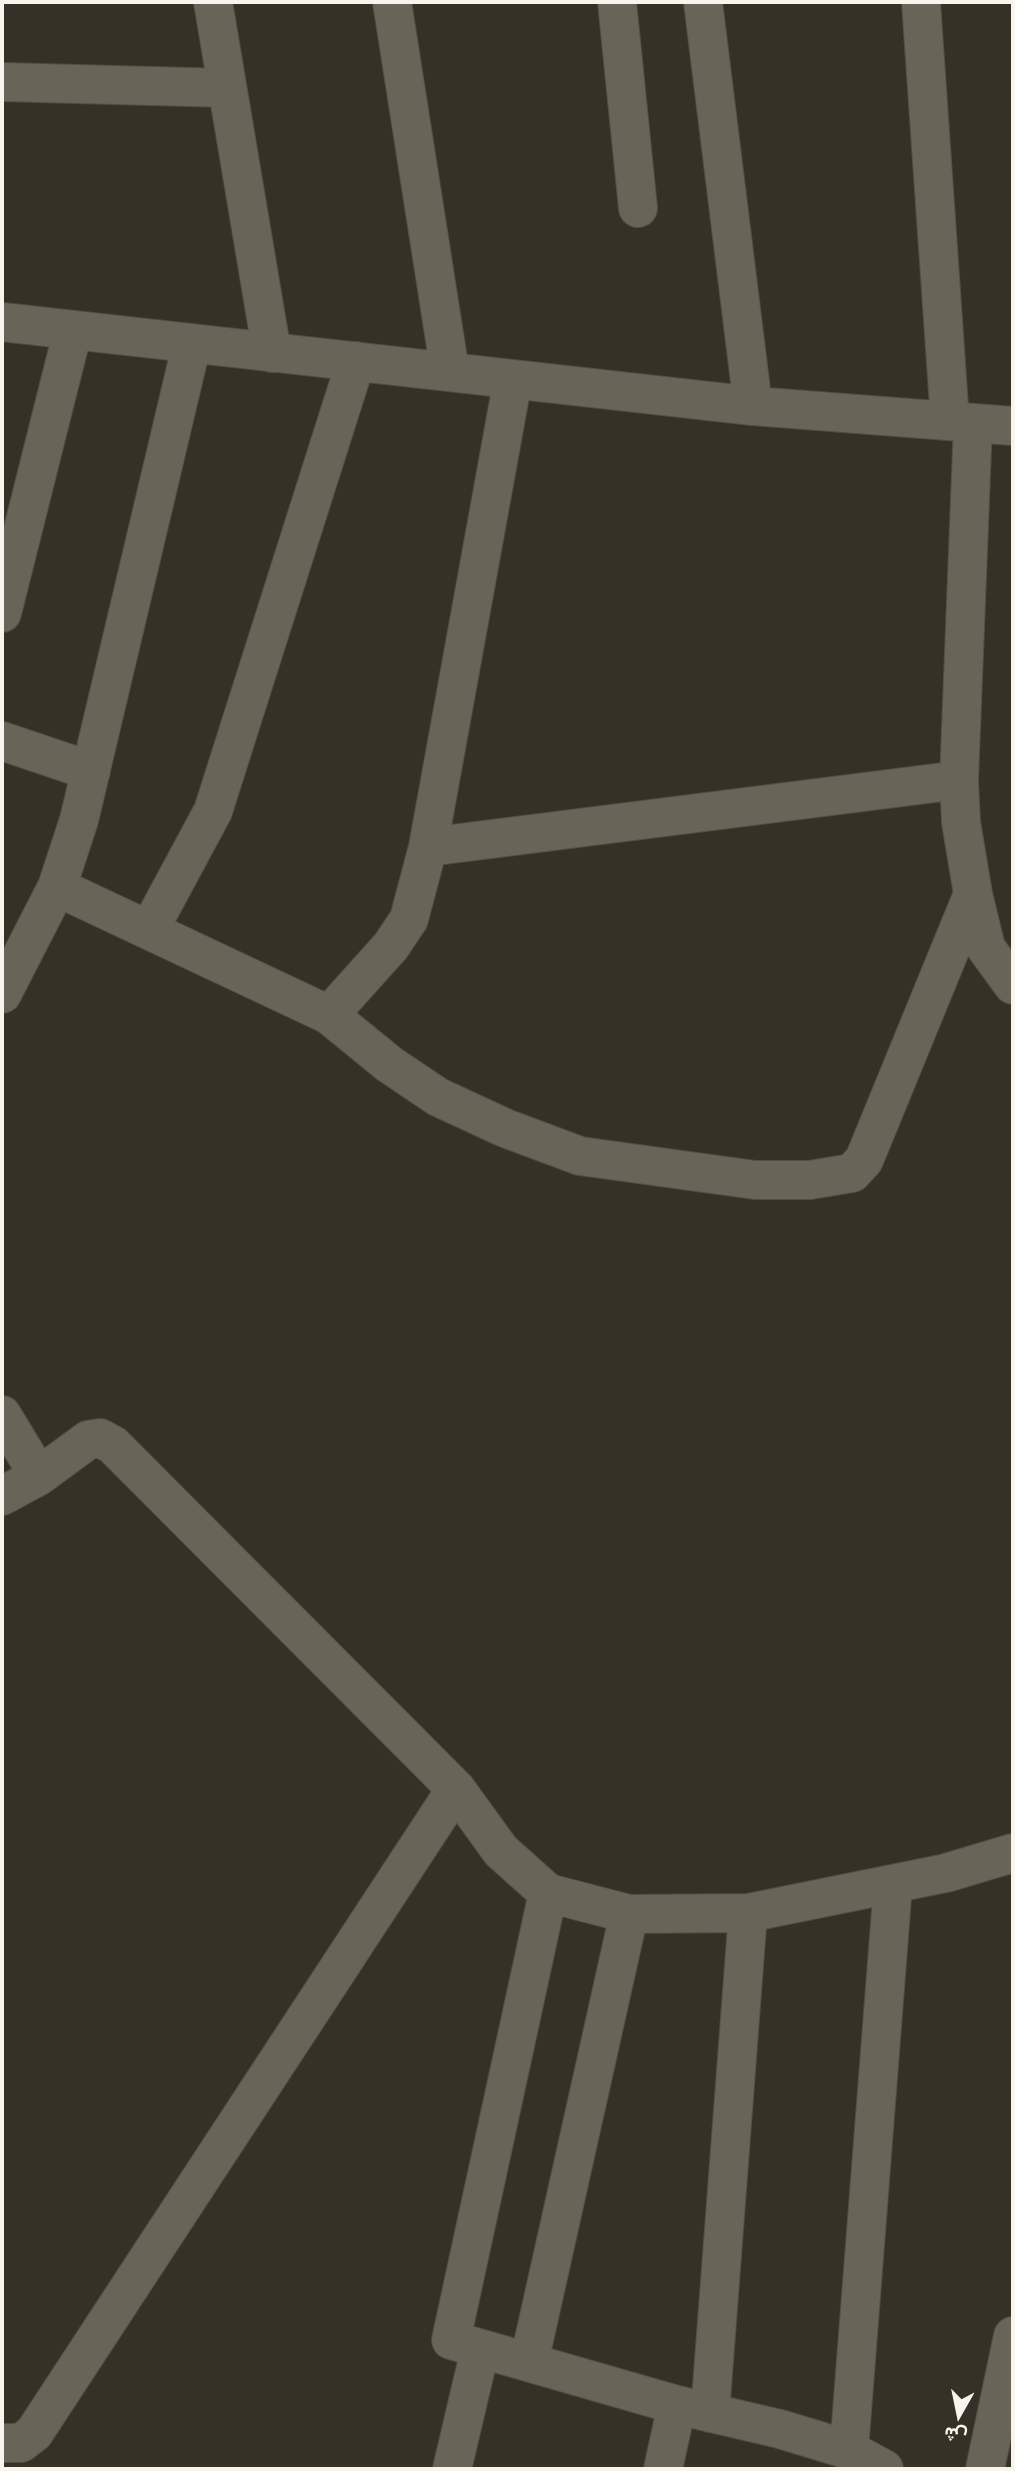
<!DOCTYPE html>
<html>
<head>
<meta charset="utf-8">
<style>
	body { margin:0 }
	#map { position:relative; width:1015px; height:2471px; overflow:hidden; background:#353126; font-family:"IBM Plex Sans",Vazirmatn,sans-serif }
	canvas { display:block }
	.frame { position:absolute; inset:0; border:4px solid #f7f5ee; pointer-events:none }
	.north { position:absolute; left:924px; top:2380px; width:70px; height:70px; -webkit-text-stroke:5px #353126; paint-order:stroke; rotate:189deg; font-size:19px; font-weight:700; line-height:28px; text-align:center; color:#f7f5ee }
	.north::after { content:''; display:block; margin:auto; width:24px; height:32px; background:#f7f5ee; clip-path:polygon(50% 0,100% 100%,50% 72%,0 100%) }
</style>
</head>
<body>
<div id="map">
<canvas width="1015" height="2471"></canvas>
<div class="frame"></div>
<div class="north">ش</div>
</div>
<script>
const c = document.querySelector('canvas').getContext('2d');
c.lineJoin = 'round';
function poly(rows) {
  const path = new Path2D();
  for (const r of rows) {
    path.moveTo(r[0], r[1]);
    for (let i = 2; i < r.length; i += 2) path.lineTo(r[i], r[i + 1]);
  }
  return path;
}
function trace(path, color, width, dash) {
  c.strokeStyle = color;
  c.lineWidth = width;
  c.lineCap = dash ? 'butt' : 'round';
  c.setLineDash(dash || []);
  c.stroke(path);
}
const street = poly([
	[213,2,272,353],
	[392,2,450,372],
	[617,2,638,208],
	[703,2,753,406],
	[921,2,950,421],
	[2,82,227,88],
	[2,322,753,406,1013,426],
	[973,423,959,780,961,822,973,894,986,948,1013,985],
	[2,613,73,330],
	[2,741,91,771],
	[428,847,959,780],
	[57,887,329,1015,389,1064,438,1097,505,1128,580,1156,755,1180,810,1180,852,1173,864,1160,973,894],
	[149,930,213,811,356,361],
	[2,994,57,887,79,820,192,343],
	[329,1015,391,946,409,919,428,847,513,379],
	[2,1415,39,1476],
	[2,1496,39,1476,88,1440,100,1438,113,1445,456,1789,501,1851,548,1893,629,1914,748,1913,946,1873,1013,1853],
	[548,1893,451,2340,677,2405,780,2429,849,2450,884,2469],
	[529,2362,629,1914],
	[710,2413,748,1913],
	[2,2443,21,2443,34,2433,456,1789],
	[849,2450,893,1885],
	[452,2469,480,2350],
	[663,2469,677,2405],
	[985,2469,1013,2336]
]);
trace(street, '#514e45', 40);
trace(street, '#696458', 38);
</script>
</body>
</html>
